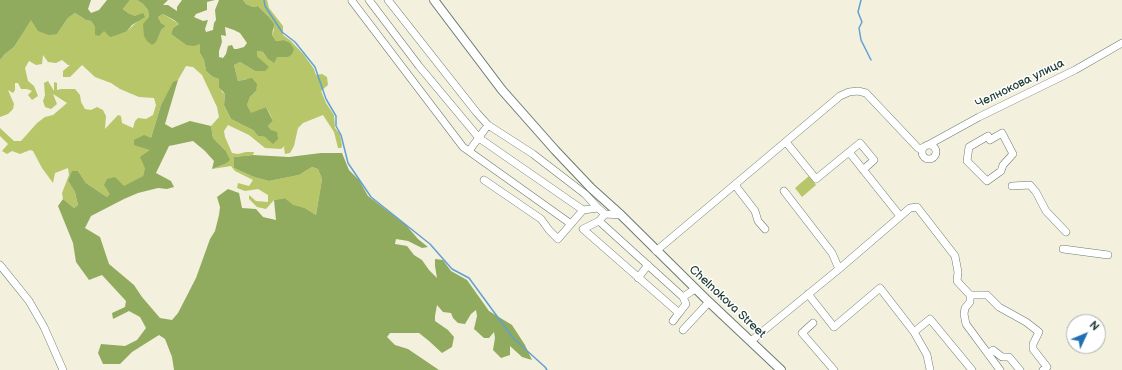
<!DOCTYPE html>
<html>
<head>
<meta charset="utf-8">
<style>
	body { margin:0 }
	#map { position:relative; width:1122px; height:370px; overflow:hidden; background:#f4f0de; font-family:"Balsamiq Sans",sans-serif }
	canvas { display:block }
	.north { position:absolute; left:1066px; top:314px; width:40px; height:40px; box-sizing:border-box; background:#fff; border:1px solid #a5b1ae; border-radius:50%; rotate:46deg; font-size:11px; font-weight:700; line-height:16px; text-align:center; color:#1f3d34 }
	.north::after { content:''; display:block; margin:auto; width:14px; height:18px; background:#1f6fb2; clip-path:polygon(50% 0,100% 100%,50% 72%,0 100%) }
</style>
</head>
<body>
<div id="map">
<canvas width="1122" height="370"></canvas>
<div class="north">N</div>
</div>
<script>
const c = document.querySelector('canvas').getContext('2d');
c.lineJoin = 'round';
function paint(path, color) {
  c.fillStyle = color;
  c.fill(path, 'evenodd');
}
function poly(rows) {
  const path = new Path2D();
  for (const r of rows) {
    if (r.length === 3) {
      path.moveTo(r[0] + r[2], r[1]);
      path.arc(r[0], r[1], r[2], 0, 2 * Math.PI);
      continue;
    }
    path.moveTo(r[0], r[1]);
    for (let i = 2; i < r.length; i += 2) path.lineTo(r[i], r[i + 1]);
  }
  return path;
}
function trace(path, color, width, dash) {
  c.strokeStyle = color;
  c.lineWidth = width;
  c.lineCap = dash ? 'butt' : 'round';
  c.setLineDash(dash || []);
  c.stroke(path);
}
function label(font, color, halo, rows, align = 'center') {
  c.font = font + ' "Balsamiq Sans",sans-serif';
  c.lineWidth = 3;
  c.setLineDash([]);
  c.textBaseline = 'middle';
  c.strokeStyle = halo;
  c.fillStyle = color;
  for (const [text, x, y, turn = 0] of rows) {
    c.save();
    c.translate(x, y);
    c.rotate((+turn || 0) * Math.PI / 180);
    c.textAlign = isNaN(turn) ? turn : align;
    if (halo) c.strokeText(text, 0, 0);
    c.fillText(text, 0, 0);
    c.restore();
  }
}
const green = poly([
	[130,0,137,0,143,4,148,10,149,17,161,30,166,26,161,23,158,17,163,14,179,24,173,28,171,34,186,45,200,44,200,53,204,60,206,71,213,77,219,79,222,92,225,94,224,105,231,119,253,130,258,136,265,137,270,140,271,130,268,126,273,121,270,114,266,107,251,114,247,105,250,97,256,91,247,79,238,81,234,65,240,62,255,71,268,67,257,56,257,51,263,52,267,58,283,56,288,57,283,40,276,41,272,35,274,30,268,16,258,6,253,7,246,4,243,0,267,0,269,8,283,26,283,35,291,41,304,55,314,69,316,75,322,74,327,77,328,85,321,91,326,103,334,115,335,128,340,134,342,146,341,148,338,148,334,132,323,115,303,123,298,128,294,146,290,153,285,154,284,148,285,146,281,149,265,148,249,135,228,125,224,131,225,137,232,153,238,154,246,152,254,152,253,155,234,157,234,168,254,177,269,181,299,175,312,167,318,169,322,179,316,215,305,208,293,206,285,198,274,200,266,209,257,207,249,199,249,195,256,201,268,202,268,195,258,189,245,191,237,188,238,183,249,186,253,180,235,171,231,166,212,169,225,164,225,150,213,138,211,126,219,117,217,107,202,75,193,67,186,66,178,80,173,83,161,105,151,138,150,150,143,176,107,197,86,183,78,171,68,181,75,192,78,205,74,208,63,199,62,193,69,175,68,168,55,173,53,183,42,168,33,151,30,150,20,154,12,151,7,154,2,151,8,144,0,136,0,128,14,141,21,141,37,123,45,117,53,115,67,103,53,94,57,104,51,109,45,107,43,101,45,95,44,83,48,81,54,91,54,82,57,83,57,90,61,89,75,89,80,95,81,102,85,109,91,110,97,107,103,110,106,116,105,129,118,115,121,116,122,123,133,128,135,121,138,118,146,119,153,115,156,105,154,98,139,97,120,89,111,83,95,77,82,65,70,77,63,77,63,71,70,65,68,65,62,60,56,63,48,62,43,55,42,64,36,65,29,61,25,68,28,81,34,86,38,96,32,100,28,95,32,91,27,89,21,89,18,83,15,83,15,90,13,93,8,90,14,104,13,109,8,114,0,117,0,60,5,54,14,47,31,19,57,34,68,18,75,13,86,20,91,21,95,27,104,30,127,31,138,21,135,16,128,13,123,9],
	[809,176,816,185,802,197,795,188]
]);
const forest = poly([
	[0,0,91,0,88,9,91,13,99,10,107,0,130,0,123,9,128,13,135,16,143,13,145,17,132,25,127,31,117,35,110,37,104,31,99,36,95,35,95,27,91,21,86,20,75,13,68,18,57,34,49,35,38,31,31,20,14,47,5,54,0,60],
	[137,0,168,0,163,5,168,5,177,11,177,7,182,0,215,0,207,2,207,10,196,14,194,17,203,21,208,20,205,29,206,32,213,30,214,23,216,20,215,10,219,0,243,0,246,4,253,7,258,6,268,16,274,24,272,35,276,41,283,40,290,43,294,49,292,54,288,57,277,57,274,63,267,58,263,52,257,51,257,56,269,67,265,71,255,71,240,62,234,65,238,81,252,78,257,84,256,91,250,97,247,105,251,113,266,107,273,121,268,126,271,130,277,132,278,139,273,144,265,137,258,136,253,130,231,119,224,105,225,94,219,87,219,79,213,77,206,71,204,60,200,53,200,44,194,46,186,45,171,34,173,28,179,24,174,20,163,14,158,17,161,23,166,26,161,30,156,42,152,45,147,41,144,36,143,24,149,17,148,10,143,4],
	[225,27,234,30,240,33,247,43,244,47,237,49,234,49,232,45,228,46,226,54,223,58,219,57,219,51,222,42,221,35,226,36],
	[178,80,165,124,172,128,190,121,211,126,213,138,225,150,230,160,225,164,212,169,214,161,205,151,193,141,169,146,156,173,171,181,174,187,167,189,158,188,138,193,124,199,91,216,85,228,100,237,109,264,134,285,142,297,160,318,172,320,178,313,196,278,210,239,215,231,219,215,220,207,217,197,228,189,239,193,242,208,256,209,263,217,276,220,274,200,285,198,293,205,305,208,316,215,322,179,318,169,312,167,299,175,269,181,254,177,234,168,234,157,253,155,289,157,321,153,342,153,349,170,359,180,368,196,406,225,418,239,428,247,422,248,408,241,396,239,395,244,407,246,414,255,422,260,429,270,437,278,435,266,435,259,443,260,451,271,467,280,489,311,512,325,525,345,532,360,522,357,510,346,510,355,501,358,493,350,495,338,494,332,489,338,484,338,474,329,477,316,476,310,471,314,465,324,458,323,453,318,451,313,443,312,437,305,435,316,435,321,448,330,454,337,452,347,442,353,429,341,419,333,390,333,387,337,395,345,408,349,439,370,174,370,172,357,165,339,159,335,132,352,120,364,103,364,98,353,101,344,125,346,137,340,146,328,140,317,129,311,113,319,112,313,125,307,126,301,102,275,89,280,76,262,73,243,58,206,63,199,74,208,78,205,75,192,68,181,72,171,78,171,86,183,107,197,110,194,104,185,107,179,115,177,124,186,143,176,145,168,140,157,150,150,134,145,134,140,144,135,151,138,161,105,173,82]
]);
const stream = poly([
	[264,0,265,6,282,32,295,42,315,67,326,99,336,116,336,126,341,135,348,163,371,197,430,244,452,269,469,278,513,338,545,367,547,370],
	[861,0,858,12,862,22,859,28,861,40,871,60]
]);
const minor = poly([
	[369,0,419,66,479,138,583,210],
	[388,0,477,113,488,125],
	[352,1,463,147,571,224],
	[988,136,969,147,967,161,987,181,1001,171,1003,165,1013,154,1002,133,990,140],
	[786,142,816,179,860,143,874,160,863,170],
	[929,152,7],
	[928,145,979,117,1075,70,1122,43],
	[469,151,488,125,533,154,585,194,598,208],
	[849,152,900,216],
	[484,180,541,219,549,230,558,239,583,210,598,208,605,214,621,215],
	[735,185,755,211,758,221,765,229],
	[1012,186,1030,185,1036,192,1046,211,1066,232],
	[784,191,832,253,839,269],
	[599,221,683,297,686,304,679,313,583,229,599,221,605,214],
	[1063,249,1108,255],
	[656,251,840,96,849,92,858,91,866,93,918,148,920,149,924,147],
	[0,265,29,301,44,327,63,370],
	[638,278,648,265],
	[808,294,834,327,880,288,914,332,927,355,930,370],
	[970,295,970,302,965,308,964,314,966,324,1000,370],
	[683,297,695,289],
	[673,321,679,313],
	[813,323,802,333,834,370],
	[683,330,709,302],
	[914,332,930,319,972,370],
	[751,341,839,269,910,208,917,207,955,256,958,272,957,281,970,295,987,295,999,307,1026,322,1039,332,1033,344,1033,349,1047,367,1043,370],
	[988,354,993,350,1002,357,1009,357,1020,370]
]);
const major = poly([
	[434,0,502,90,555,150,591,188,621,215,709,302,781,370]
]);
const streetNames = [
	["Челнокова улица",1020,84,-26],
	["Chelnokova Street",727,302,43]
];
paint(green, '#b6c669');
paint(forest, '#90ab5d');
trace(stream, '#61a0d3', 1.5);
trace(minor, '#6a7c70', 8);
trace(major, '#6a7c70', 10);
trace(minor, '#fff', 7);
trace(major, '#fff', 8);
label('12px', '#1f3d34', '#fff', streetNames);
</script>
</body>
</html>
